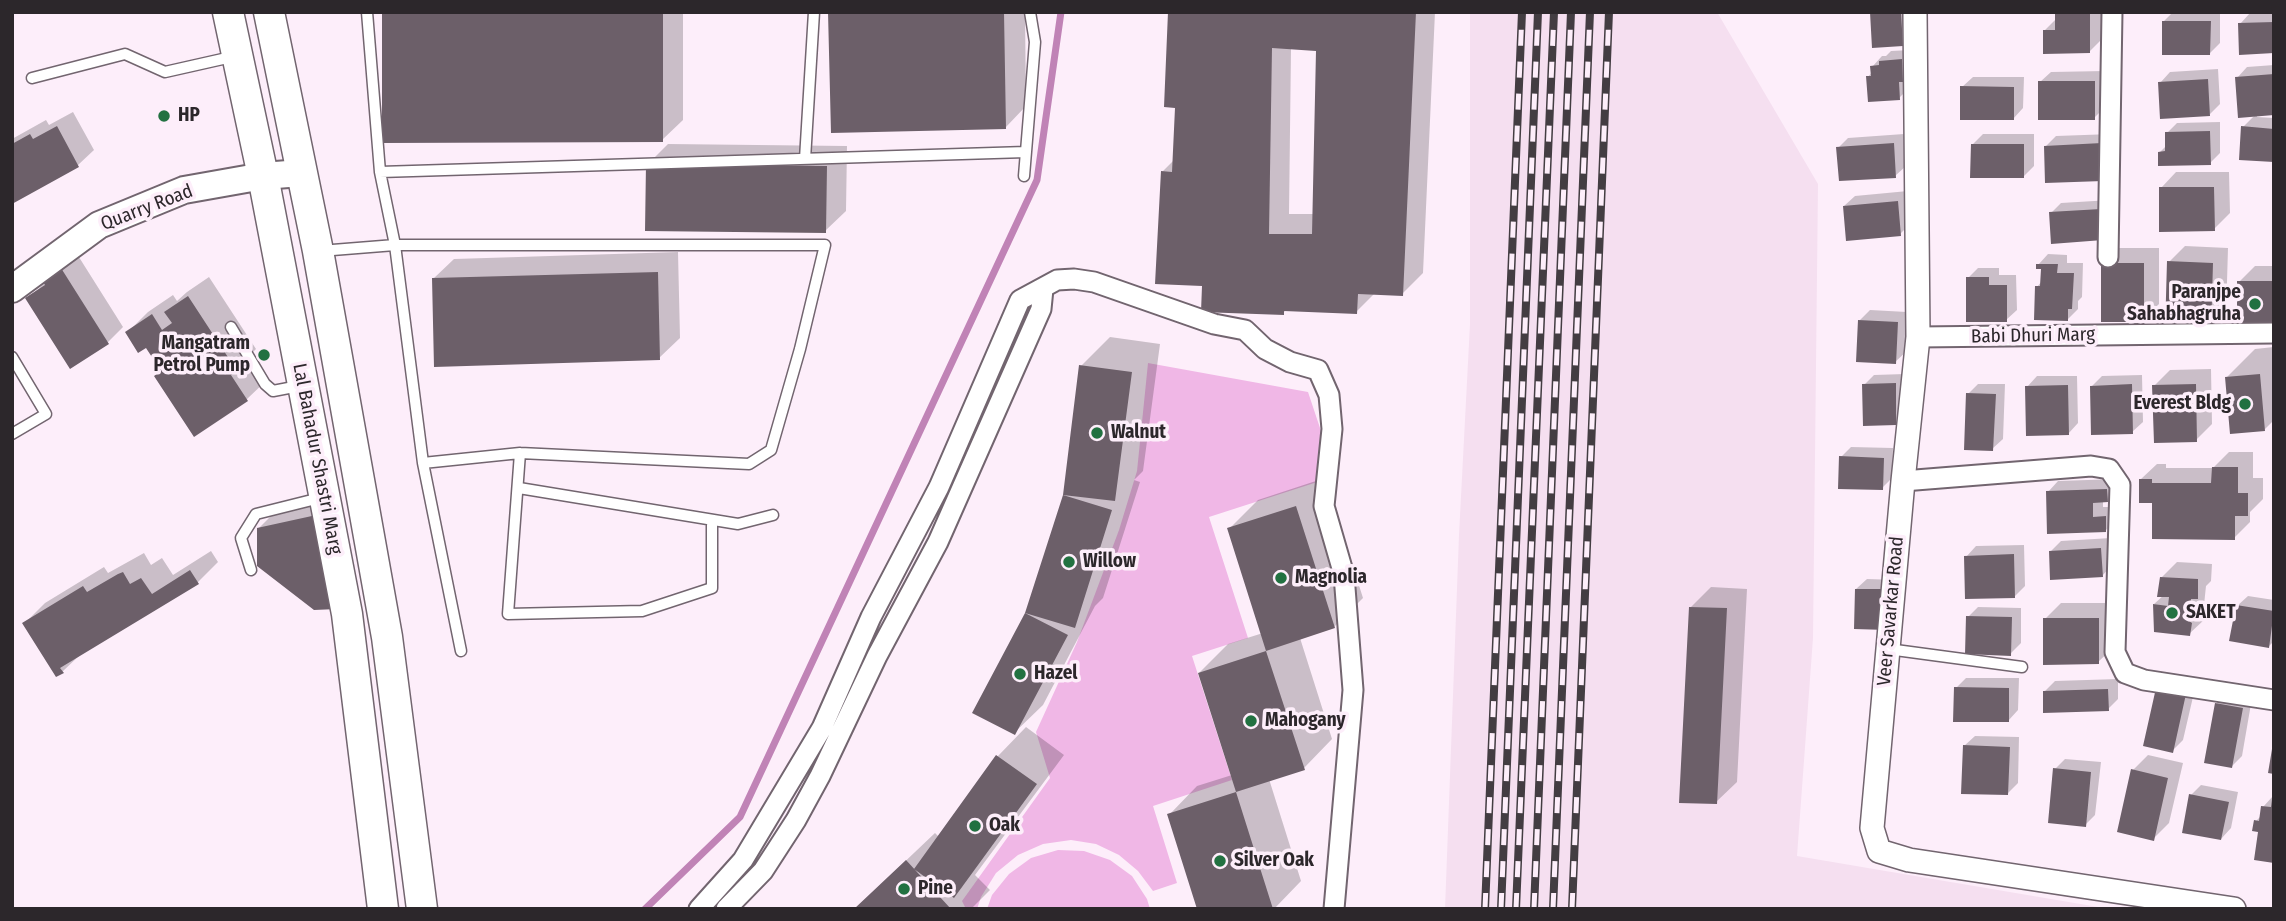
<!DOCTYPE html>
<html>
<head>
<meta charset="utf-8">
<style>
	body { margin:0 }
	#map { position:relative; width:2286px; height:921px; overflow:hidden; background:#fdeefa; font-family:"Fira Sans Condensed",sans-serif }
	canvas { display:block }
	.frame { position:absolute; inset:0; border:14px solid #2c272b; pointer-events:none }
</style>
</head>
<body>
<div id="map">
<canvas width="2286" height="921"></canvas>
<div class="frame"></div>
</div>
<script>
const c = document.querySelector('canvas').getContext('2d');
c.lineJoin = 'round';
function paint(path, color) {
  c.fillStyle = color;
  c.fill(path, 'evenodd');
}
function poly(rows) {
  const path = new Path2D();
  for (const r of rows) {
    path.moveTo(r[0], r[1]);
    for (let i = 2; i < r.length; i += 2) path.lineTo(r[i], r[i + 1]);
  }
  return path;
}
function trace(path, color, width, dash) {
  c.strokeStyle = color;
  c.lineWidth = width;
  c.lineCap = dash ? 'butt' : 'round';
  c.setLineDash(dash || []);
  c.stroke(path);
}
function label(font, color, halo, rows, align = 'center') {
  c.font = font + ' "Fira Sans Condensed",sans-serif';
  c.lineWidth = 7;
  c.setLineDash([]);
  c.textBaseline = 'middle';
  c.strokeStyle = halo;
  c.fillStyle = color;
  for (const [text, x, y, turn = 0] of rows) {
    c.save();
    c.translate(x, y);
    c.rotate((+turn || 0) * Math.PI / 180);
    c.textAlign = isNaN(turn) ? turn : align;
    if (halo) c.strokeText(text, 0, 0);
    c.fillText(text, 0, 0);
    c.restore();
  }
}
const built = poly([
	[1470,12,1717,12,1818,184,1813,638,1797,856,2110,909,1445,909,1459,535,1470,324]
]);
const green = poly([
	[1148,363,1308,392,1336,476,1209,517,1248,638,1192,656,1232,780,1153,806,1177,883,1153,891,1138,871,1119,855,1096,844,1071,840,1043,844,1018,855,996,873,981,897,977,909,966,909,962,901,1050,778,1036,732,1077,642,1119,530,1137,471],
	[1058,850,1084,851,1110,860,1132,876,1147,899,1150,909,987,909,992,895,1009,874,1031,858]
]);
const shadow = poly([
	[384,12,683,12,683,120,662,140],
	[830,12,1025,12,1026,106,1006,127],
	[1170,12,1435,12,1423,273,1402,294,1375,293,1356,312,1287,309,1283,313,1204,284,1162,172,1174,160,1176,106],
	[1291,48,1318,49,1314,214,1289,214],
	[1872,12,1911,12,1912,34,1902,44],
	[2057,12,2118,12,2118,23,2089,52,2045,30,2057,18],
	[2173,12,2220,12,2220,43,2210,53,2163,22],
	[2250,13,2274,13,2274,52,2240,24],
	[1911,50,1909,88,1899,98,1868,77,1872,72,1872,67,1882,56,1886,56,1891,51],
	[2274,65,2274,113,2257,115,2257,117,2274,118,2274,161,2243,127,2255,115,2237,78,2247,67],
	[2218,69,2220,104,2210,114,2160,83,2170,72],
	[2105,71,2105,107,2094,118,2040,82,2051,72],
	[1973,77,2024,77,2023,108,2013,119,1962,87],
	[73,112,94,150,78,165,12,202,12,139,46,120,49,125],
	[2220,122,2220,153,2210,163,2160,152,2167,145,2167,133,2177,123],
	[1904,134,1906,166,1895,176,1838,148,1848,138],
	[1983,134,2034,134,2034,166,2024,176,1973,144],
	[2112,134,2103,179,2046,146,2056,136],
	[668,144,847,146,846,211,825,231,648,164],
	[2176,172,2229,172,2230,213,2214,229,2161,188],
	[1908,191,1910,224,1900,234,1844,206,1855,196],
	[2111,200,2102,239,2051,213,2061,203],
	[2185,246,2228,248,2226,316,2210,331,2169,262],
	[2118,248,2159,248,2159,304,2143,320,2102,264],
	[678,252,680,338,659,358,433,279,454,259],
	[77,254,123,327,108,342,27,299],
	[2048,254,2067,255,2067,263,2083,263,2082,297,2078,301,2078,309,2068,319,2037,287,2042,281,2043,267,2038,265],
	[2255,266,2274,266,2274,324,2239,282],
	[1978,268,1999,268,1999,275,2016,275,2017,310,2006,320,1968,278],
	[209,277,256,349,251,354,268,379,247,399,194,434,162,370,146,346,127,333,148,312,173,295,177,301,187,292],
	[1870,310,1907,312,1906,352,1895,362,1859,321],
	[1110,337,1160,344,1143,471,1134,480,1140,482,1103,598,1095,606,1043,705,1014,733,974,712,1026,614,1065,495,1081,366],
	[2274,347,2274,420,2264,430,2226,378,2255,349],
	[2211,369,2212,424,2196,440,2154,386,2170,370],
	[1905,374,1906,413,1896,423,1864,385,1874,375],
	[2142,375,2143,422,2132,432,2092,386,2102,376],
	[2037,376,2077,376,2078,423,2068,434,2027,387],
	[1978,384,2005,384,2003,439,1992,449,1968,394],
	[1851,447,1893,448,1892,478,1882,488,1841,457],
	[2229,452,2253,452,2253,478,2263,478,2263,499,2250,512,2250,522,2234,538,2154,501,2141,479,2157,464,2166,464,2166,468,2213,468],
	[1325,478,1363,598,1334,627,1300,638,1332,739,1304,768,1269,779,1301,881,1274,909,1199,909,1169,815,1197,786,1232,775,1199,673,1228,644,1263,633,1229,529,1258,500],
	[2117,479,2117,490,2107,501,2103,501,2103,507,2116,507,2116,520,2106,530,2048,492,2058,481],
	[336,500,352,591,258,529,274,513],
	[2111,538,2112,565,2102,576,2050,552,2061,541],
	[2024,545,2025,586,2015,596,1966,557,1976,546],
	[211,551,218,562,197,583,81,654,62,672,25,623,45,603,104,567,108,573,144,553,151,565,162,558,173,575],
	[2177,562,2212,564,2211,581,2206,586,2204,605,2207,607,2205,619,2189,634,2154,604,2164,595,2161,578],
	[1867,579,1898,580,1897,618,1856,589],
	[1711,587,1747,589,1737,782,1716,802,1691,607],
	[2248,596,2274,600,2274,641,2269,646,2237,606],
	[2061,603,2114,603,2114,647,2098,662,2045,619],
	[1978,607,2021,608,2021,643,2010,654,1968,617],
	[1966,678,2019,678,2018,710,2008,721,1956,688],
	[2118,679,2118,699,2108,709,2045,691,2055,681],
	[2196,684,2183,740,2172,751,2158,689],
	[2226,694,2252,698,2242,756,2232,766,2216,704],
	[1026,727,1064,755,975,875,990,890,971,909,855,909,935,833,939,837,998,756],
	[1975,736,2019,737,2018,783,2008,793,1964,746],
	[2148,755,2183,763,2169,823,2153,839,2133,770],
	[2065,759,2101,762,2095,815,2085,825,2055,769],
	[2201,785,2238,792,2231,828,2221,839,2191,795],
	[2273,796,2274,796,2274,861,2256,821,2262,815,2263,807]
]);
const stream = poly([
	[645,909,740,817,1037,180,1061,12]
]);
const building = poly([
	[382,12,663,12,663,142,382,143],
	[828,12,1004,12,1006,129,831,133],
	[1168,12,1416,12,1403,296,1358,294,1357,314,1284,311,1284,315,1201,312,1202,286,1155,284,1161,171,1172,172,1175,108,1164,107],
	[1272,48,1316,51,1312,234,1269,234],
	[1870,12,1901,12,1903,46,1872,48],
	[2055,12,2090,12,2090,53,2043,54,2043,30,2055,30],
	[2162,21,2211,21,2210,55,2162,55],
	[2274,22,2274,53,2239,55,2238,23],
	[1902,59,1903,82,1899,82,1900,100,1868,102,1866,76,1871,76,1870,66,1879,65,1879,61],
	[2274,74,2274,115,2238,118,2235,77],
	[2208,79,2210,116,2160,119,2158,82],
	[2038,81,2095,81,2095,120,2038,120],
	[1960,86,2014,87,2014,120,1960,120],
	[57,126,79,167,12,204,12,144,30,134,33,139],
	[2241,126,2274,129,2274,162,2239,160],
	[2210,131,2211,165,2158,166,2158,152,2165,151,2165,132],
	[1894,143,1896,178,1839,181,1836,147],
	[2102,143,2103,181,2045,183,2044,146],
	[1971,144,2024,144,2024,178,1970,178],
	[646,164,827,166,826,233,645,231],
	[2159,187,2214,187,2215,231,2159,232],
	[1898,201,1901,236,1846,241,1843,206],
	[2101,209,2103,240,2051,244,2049,212],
	[2167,261,2213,263,2211,333,2165,332],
	[2101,263,2144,263,2144,322,2101,322],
	[2036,264,2058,264,2057,273,2074,273,2072,309,2068,309,2068,321,2034,320,2035,286,2040,286,2041,269,2036,269],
	[61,268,109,344,70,369,25,298,45,285,42,280],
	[658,272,660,360,434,367,432,278],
	[1966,277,1989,277,1989,285,2007,285,2007,322,1966,322],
	[2237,281,2274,281,2274,326,2237,326],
	[188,296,237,371,231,375,248,401,194,437,154,376,161,371,146,348,138,353,125,332,152,314,162,330,172,323,164,312],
	[1858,320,1898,322,1896,364,1856,362],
	[1079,365,1132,372,1115,501,1063,495],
	[2260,374,2265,431,2230,434,2225,377],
	[1896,383,1896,425,1863,426,1862,384],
	[2132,384,2133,434,2091,435,2090,386],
	[2196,384,2197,442,2154,443,2152,385],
	[2068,385,2069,435,2026,436,2025,386],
	[1966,393,1996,394,1993,451,1964,450],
	[1839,456,1884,458,1883,490,1838,489],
	[2212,467,2238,467,2238,493,2248,493,2248,516,2235,516,2235,540,2152,539,2152,503,2139,503,2139,479,2152,479,2152,483,2211,483],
	[2107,489,2108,502,2093,503,2093,517,2106,516,2106,532,2047,534,2046,491],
	[1063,495,1112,510,1075,628,1025,613,1068,635,1015,735,972,713,1025,613],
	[1296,506,1335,628,1266,651,1227,528],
	[321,514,337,609,314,610,257,566,257,528],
	[2101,548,2103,577,2050,580,2049,551],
	[2014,554,2015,598,1965,599,1964,556],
	[190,570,199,584,60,668,64,673,56,677,22,623,83,586,87,592,118,574,123,572,130,584,141,578,152,594],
	[2160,577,2198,579,2198,599,2191,599,2189,621,2192,623,2190,636,2154,632,2153,604,2168,606,2169,597,2157,597],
	[1855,589,1888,589,1887,630,1854,629],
	[2236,605,2274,611,2269,648,2229,641],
	[1689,607,1727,608,1717,804,1679,803],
	[1966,616,2012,617,2011,656,1965,654],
	[2043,618,2099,618,2099,664,2043,665],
	[1266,651,1305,770,1236,792,1273,909,1197,909,1167,814,1236,792,1198,673],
	[1954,687,2009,688,2009,722,1953,722],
	[2156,688,2186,694,2173,753,2143,746],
	[2108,689,2109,711,2043,713,2043,691],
	[2215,703,2243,708,2232,768,2204,763],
	[1963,745,2010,747,2008,795,1961,794],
	[2272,749,2274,750,2274,774,2268,773],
	[996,755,1037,784,954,898,914,869],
	[2053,768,2091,772,2086,827,2048,823],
	[2131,769,2168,778,2154,841,2117,832],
	[2189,794,2229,802,2221,840,2182,833],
	[2272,799,2274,799,2274,863,2254,860,2258,832,2252,831,2254,820,2259,821,2261,806,2271,807],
	[906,860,951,909,854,909]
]);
const service = poly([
	[367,12,380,172,395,245,423,463,461,651],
	[32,78,125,54,165,72,236,56],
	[805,159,814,12],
	[380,172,1026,152],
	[1024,176,1035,42,1030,12],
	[320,251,395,245,825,245,800,349,771,450,749,464,520,453,423,463],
	[231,327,265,384,273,391,299,386],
	[12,357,46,414,12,434],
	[520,453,508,614,642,611,712,588,712,520],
	[519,488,738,524,773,515],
	[251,570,241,538,256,514,320,498],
	[1888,649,2022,667]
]);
const minor = poly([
	[2108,257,2112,12],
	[1918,337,2274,333],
	[1903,481,2091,466,2109,469,2120,485,2115,652,2125,673,2144,680,2274,700],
	[699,909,743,860,822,728,871,617,939,487,1020,300,1057,280,1074,279,1094,282,1214,324,1245,330,1265,349,1290,362,1318,370,1329,395,1332,429,1324,506,1344,575,1353,690,1334,909],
	[726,909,763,871,796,820,820,776,877,656,938,542,1041,309,1043,289]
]);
const tertiary = poly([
	[1915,12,1918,337,1903,481,1872,828,1879,851,1909,860,2234,909]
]);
const secondary = poly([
	[12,289,99,225,184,190,263,176,301,173]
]);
const primary = poly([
	[228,12,263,176,347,614,383,909],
	[269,12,318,251,387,637,422,909]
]);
const rail = poly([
	[1485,909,1522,12],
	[1501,909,1538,12],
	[1516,909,1554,12],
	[1534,909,1571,12],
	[1553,909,1590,12],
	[1572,909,1609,12]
]);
const markers = [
	[164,116,7,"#227141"],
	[2255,304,7,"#227141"],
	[264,355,7,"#227141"],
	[2245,404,7,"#227141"],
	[1097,433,7,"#227141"],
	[1069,562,7,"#227141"],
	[1281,578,7,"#227141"],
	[2172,613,7,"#227141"],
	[1020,674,7,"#227141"],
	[1251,721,7,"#227141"],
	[975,826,7,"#227141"],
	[1220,861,7,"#227141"],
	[904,889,7,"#227141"]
];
const poiNames = [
	["HP",178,116],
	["Paranjpe",2241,293,"right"],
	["Sahabhagruha",2241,315,"right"],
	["Mangatram",250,344,"right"],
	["Petrol Pump",250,366,"right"],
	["Everest Bldg",2231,404,"right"],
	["Walnut",1111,433],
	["Willow",1083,562],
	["Magnolia",1295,578],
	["SAKET",2186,613],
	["Hazel",1034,674],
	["Mahogany",1265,721],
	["Oak",989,826],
	["Silver Oak",1234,861],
	["Pine",918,889]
];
const streetNames = [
	["Quarry Road",147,208,-21],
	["Babi Dhuri Marg",2033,336,-1],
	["Lal Bahadur Shastri Marg",317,459,79],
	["Veer Savarkar Road",1891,611,-85]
];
paint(built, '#f5dff0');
paint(green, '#f0b7e6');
paint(shadow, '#0003');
trace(stream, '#c083b6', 7);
paint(building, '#6c5f69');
trace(service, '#72656f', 13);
trace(minor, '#72656f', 23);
trace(tertiary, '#72656f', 26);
trace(secondary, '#72656f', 30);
trace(primary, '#72656f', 33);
trace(service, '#fff', 10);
trace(minor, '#fff', 19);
trace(tertiary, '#fff', 23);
trace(secondary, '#fff', 26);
trace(primary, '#fff', 30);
trace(rail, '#433d42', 8);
trace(rail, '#fdeefa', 5, [16]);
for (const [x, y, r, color] of markers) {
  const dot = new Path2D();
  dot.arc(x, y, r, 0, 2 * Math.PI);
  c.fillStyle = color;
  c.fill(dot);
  trace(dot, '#fdeefa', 2.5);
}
label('bold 19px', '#2c272b', '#fdeefa', poiNames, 'left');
label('19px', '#2c272b', '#fdeefa', streetNames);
</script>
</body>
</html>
